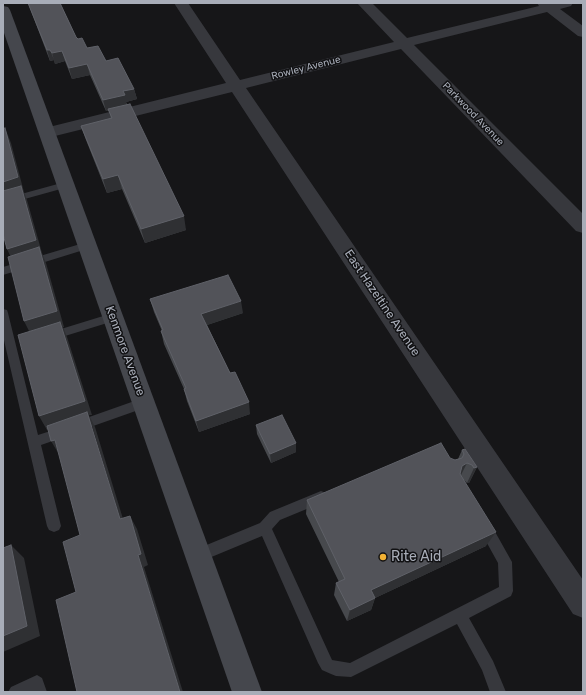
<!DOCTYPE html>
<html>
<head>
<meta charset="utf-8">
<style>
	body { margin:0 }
	#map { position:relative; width:586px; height:695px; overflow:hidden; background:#161618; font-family:Rubik,sans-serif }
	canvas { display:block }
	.frame { position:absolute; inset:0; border:4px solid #a8adb8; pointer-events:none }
</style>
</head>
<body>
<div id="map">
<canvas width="586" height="695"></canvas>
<div class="frame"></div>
</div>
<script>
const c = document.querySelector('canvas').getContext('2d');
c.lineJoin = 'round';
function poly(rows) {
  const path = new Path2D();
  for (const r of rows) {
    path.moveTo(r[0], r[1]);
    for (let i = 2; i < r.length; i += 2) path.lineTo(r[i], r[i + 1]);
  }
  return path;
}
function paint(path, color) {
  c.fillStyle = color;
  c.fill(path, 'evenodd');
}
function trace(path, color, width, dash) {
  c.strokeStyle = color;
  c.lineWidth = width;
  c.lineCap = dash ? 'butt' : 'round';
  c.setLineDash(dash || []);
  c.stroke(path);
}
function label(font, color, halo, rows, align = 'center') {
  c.font = font + ' Rubik,sans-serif';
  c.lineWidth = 3;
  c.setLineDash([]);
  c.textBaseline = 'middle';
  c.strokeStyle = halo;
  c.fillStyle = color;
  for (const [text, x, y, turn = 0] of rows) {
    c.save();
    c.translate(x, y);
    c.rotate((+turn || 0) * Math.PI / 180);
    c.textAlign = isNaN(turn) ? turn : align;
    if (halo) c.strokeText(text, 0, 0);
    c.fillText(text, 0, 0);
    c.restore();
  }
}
const lane = poly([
	[65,182,68,183,70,185,68,187,3,205,3,199,65,182],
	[87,242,90,244,92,246,90,248,3,275,3,267,87,242],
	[3,309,7,310,8,313,38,435,63,427,67,428,69,432,67,436,41,445,61,526,59,530,54,532,49,530,47,526,3,336,3,309],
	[113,313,117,314,118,317,117,320,52,340,48,339,47,336,48,333,113,313],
	[143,398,147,399,149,403,147,407,79,431,75,430,73,426,75,422,143,398],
	[321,491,326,493,327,497,326,501,280,520,272,529,332,660,350,663,499,587,498,563,477,525,479,521,484,519,489,521,512,562,513,591,511,596,469,618,493,661,506,692,490,692,482,670,457,624,351,677,336,676,331,674,322,670,318,663,262,536,197,563,192,561,190,556,192,551,260,523,270,512,321,491],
	[37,675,42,678,47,692,8,692,11,687,37,675]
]);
const street = poly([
	[174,3,188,3,240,80,394,42,357,3,372,3,407,38,539,6,537,3,573,3,571,6,560,9,583,26,583,37,578,36,547,12,414,45,583,214,583,233,576,231,401,49,246,88,583,580,583,618,573,614,232,92,47,138,41,137,39,133,41,129,226,83,174,3]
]);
const secondary = poly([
	[3,6,8,7,10,10,262,692,232,692,3,30,3,6]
]);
const wall = poly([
	[28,3,60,3,76,37,87,48,106,61,134,89,137,99,126,102,127,104,186,230,145,243,122,189,107,193,86,140,81,126,111,119,109,111,106,111,90,75,72,79,65,61,55,64,54,60,50,61],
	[150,299,243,313,207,325,250,414,199,432,187,401,184,389,164,344,161,331,162,331,154,312],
	[256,425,296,443,296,452,271,463,257,434],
	[462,450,477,467,469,483,467,483,464,480,486,546,375,598,371,610,347,621,334,595,336,583,339,582,306,514,307,500,455,460,458,459]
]);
const shadedWall = poly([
	[47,50,50,50,54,60,50,61],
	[62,51,65,61,55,64,52,53],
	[87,64,90,75,72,79,69,68],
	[134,89,137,99,126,102,127,106,108,109,109,111,106,111,103,100,123,91],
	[5,128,11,143,24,192,27,200,42,253,46,263,64,327,63,327,67,337,92,415,89,415,95,427,127,532,120,519,89,416,47,430,39,416,32,337,24,321,13,262,7,249,3,197],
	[118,175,122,189,107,193,103,179],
	[184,216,186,230,145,243,141,229],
	[241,301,243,313,204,326,201,314],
	[249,402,250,414,199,432,196,421],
	[55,440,60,456,51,441],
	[296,443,296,452,271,463,270,454],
	[467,463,459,479,462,466],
	[477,467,469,483,467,483,474,468],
	[130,516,137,529,148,565,144,567,183,692,180,692,138,555],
	[496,532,486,546,375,598,371,610,347,621,350,610,371,590],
	[11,545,24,558,40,636,3,652,3,636]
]);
const building = poly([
	[28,3,60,3,76,37,78,39,82,38,87,48,98,46,106,61,118,58,134,89,123,91,125,95,103,100,87,64,69,68,62,51,52,53,50,50,47,50,28,3],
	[130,104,184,216,141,229,118,175,103,179,81,126,112,118,108,109,130,104],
	[5,128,18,177,3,182,3,129,5,128],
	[21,186,36,240,7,249,3,234,3,191,21,186],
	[39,247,57,311,24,321,8,257,39,247],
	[228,275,241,301,201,314,230,373,235,372,249,402,196,421,184,389,186,388,161,331,163,330,150,299,228,275],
	[60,322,85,401,39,416,18,335,60,322],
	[87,412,120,519,130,516,141,554,138,555,180,692,77,692,56,600,76,592,63,542,80,535,55,440,51,441,47,426,87,412],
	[282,415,296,443,270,454,256,425,282,415],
	[441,443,450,458,455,460,462,458,464,454,462,450,465,449,477,467,474,468,472,465,467,463,462,466,460,474,496,532,371,590,375,598,350,610,336,583,345,579,307,500,441,443],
	[11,545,27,626,3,636,3,548,11,545]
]);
const markers = [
	[383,557,4,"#f2b134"]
];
const farStreetnames = [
	["Rowley Avenue",306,68,-14],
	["Parkwood Avenue",473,114,46]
];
const streetNames = [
	["East Hazeltine Avenue",382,303,56],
	["Kenmore Avenue",125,351,70]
];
const nearPoinames = [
	["Rite Aid",391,557]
];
paint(lane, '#37383d');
paint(street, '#37383d');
paint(secondary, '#45474d');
paint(wall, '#47494d');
paint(shadedWall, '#2f3033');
paint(building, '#525359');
trace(building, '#5f6168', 1);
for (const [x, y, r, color] of markers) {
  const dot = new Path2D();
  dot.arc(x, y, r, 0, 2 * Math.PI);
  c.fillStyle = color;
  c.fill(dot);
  trace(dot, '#111113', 1.5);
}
label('10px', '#a8adb8', '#111113', farStreetnames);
label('12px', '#a8adb8', '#111113', streetNames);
label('14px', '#a8adb8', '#111113', nearPoinames, 'left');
</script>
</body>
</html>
